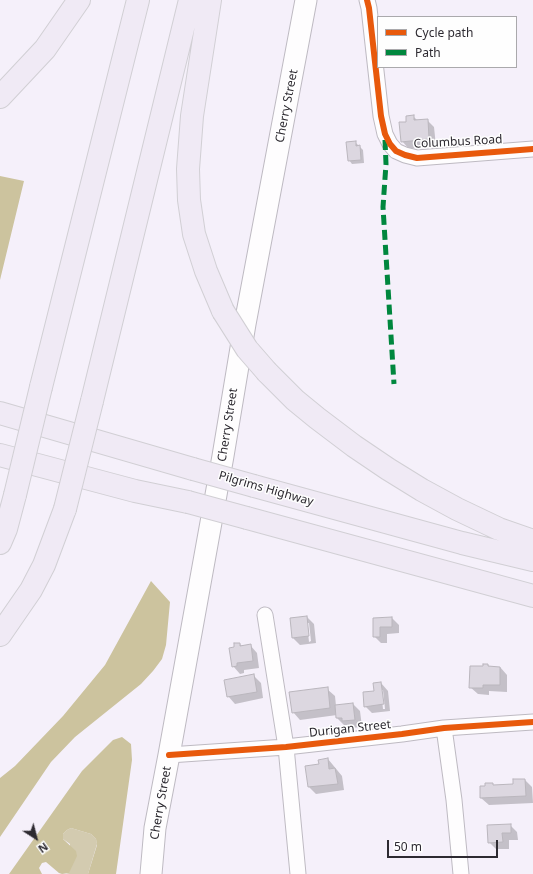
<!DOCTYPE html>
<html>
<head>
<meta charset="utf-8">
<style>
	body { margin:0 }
	#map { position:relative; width:533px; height:874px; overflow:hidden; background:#f5f0fa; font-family:"Noto Sans",sans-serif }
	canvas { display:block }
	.legend { position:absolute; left:377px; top:16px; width:140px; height:52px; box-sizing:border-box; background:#fefefe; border:1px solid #aaa9ac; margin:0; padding:5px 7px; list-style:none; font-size:12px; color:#2d2a31 }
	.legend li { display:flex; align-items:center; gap:8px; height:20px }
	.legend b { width:20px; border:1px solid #aaa9ac }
	.north { position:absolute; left:16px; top:818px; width:40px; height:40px; -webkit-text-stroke:3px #fefefe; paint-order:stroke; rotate:144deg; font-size:11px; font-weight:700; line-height:16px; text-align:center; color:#2d2a31 }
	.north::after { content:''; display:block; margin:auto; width:14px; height:18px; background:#2d2a31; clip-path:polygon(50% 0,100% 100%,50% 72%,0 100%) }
	.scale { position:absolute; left:387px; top:840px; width:111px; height:18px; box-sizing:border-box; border:2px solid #2d2a31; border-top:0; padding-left:5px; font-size:12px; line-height:14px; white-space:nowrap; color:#2d2a31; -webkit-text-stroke:3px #fefefe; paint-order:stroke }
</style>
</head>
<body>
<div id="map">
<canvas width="533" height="874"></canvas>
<ul class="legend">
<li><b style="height:5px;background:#e8590c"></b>Cycle path</li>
<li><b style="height:5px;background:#00873e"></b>Path</li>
</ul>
<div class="north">N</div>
<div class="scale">50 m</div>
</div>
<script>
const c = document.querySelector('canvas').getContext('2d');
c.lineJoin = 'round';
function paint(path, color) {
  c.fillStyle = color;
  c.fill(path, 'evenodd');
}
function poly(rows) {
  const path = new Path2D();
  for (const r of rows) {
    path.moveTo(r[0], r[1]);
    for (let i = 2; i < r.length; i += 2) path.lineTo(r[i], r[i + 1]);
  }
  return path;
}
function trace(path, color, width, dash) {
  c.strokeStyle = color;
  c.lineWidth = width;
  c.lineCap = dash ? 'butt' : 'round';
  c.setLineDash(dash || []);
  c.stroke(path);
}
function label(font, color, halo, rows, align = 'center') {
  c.font = font + ' "Noto Sans",sans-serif';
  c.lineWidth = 3;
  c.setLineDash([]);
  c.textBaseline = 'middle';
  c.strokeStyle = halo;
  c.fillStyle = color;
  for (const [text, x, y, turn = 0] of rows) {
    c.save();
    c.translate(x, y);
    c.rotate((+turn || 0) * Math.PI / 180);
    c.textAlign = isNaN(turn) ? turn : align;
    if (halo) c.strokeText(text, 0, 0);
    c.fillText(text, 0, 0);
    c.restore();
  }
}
const forest = poly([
	[71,828,91,834,96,839,97,844,88,874,66,874,69,873,70,844,63,839,63,834,67,830]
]);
const water = poly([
	[0,176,24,181,0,280],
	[151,581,170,602,166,645,162,659,153,671,141,684,75,737,51,762,0,837,0,778,15,766,63,716,105,665],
	[122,737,131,744,132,760,116,874,88,874,97,845,96,839,91,834,71,828,67,830,63,834,63,839,76,851,77,856,69,873,62,874,59,873,46,862,42,863,39,868,42,874,9,874,82,771,113,740]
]);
const shadow = poly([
	[413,116,418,121,427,120,434,127,436,146,409,149,402,141],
	[355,142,363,150,364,163,352,164,349,160],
	[307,617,314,624,316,643,300,645,293,638,291,619],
	[307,623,309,623,311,641,309,642],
	[392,618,399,625,399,633,387,634,387,643,381,643,374,636,374,619],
	[240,644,242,646,250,645,257,653,259,668,244,670,244,673,240,674,233,666,235,648],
	[488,665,490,667,500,667,507,675,507,692,489,691,489,695,478,694,470,687,484,667],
	[254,676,261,683,263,698,235,704,228,696],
	[381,683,388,691,390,711,372,713,365,706],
	[381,690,383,690,385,709,383,709],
	[327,689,335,696,336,706,353,704,360,711,362,727,350,728,347,725,344,725,337,718,337,715,300,720,293,712],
	[328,759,342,776,344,790,316,794,309,787,320,765],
	[525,780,532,787,533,803,489,805,481,798,486,787,492,784,495,786,514,785],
	[510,825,517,832,518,840,509,840,509,849,496,849,489,842]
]);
const building = poly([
	[414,115,414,120,428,119,429,139,401,142,399,122,406,122,406,116,414,115],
	[356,141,356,146,360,145,361,160,348,161,346,142,356,141],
	[307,616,309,636,292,638,290,618,307,616],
	[392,617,392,627,380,627,380,637,373,637,373,618,392,617],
	[234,643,240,643,240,646,251,644,253,661,237,663,237,666,232,667,229,648,234,647,234,643],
	[483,664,488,664,488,666,500,667,500,685,483,685,483,688,469,688,470,666,483,666,483,664],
	[254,674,257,692,227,697,224,680,254,674],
	[381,682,384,704,364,707,363,692,374,691,373,683,381,682],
	[328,687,330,708,292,713,289,692,328,687],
	[353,703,355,720,342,721,342,718,336,718,335,705,353,703],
	[328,758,329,769,335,768,338,784,308,787,305,766,319,764,318,760,328,758],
	[513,779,525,779,526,796,480,798,480,786,485,786,485,783,493,783,493,785,513,784,513,779],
	[511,824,511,833,502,833,503,842,488,843,487,825,511,824]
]);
const street = poly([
	[367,0,369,8,381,116,385,134,390,144,396,151,405,155,417,158,533,149],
	[265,615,286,747,298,874],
	[444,728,454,800,461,874],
	[169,755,286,747,402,734,444,728,533,722]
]);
const secondary = poly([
	[151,874,155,828,169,755,223,456,245,324,306,0]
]);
const highway = poly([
	[210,0,192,116,188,169,189,200,194,234,206,271,223,311],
	[0,97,45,49,79,0],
	[267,372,295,400,317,418,354,446,388,469,422,490,457,509,499,529,533,541],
	[41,387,138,0],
	[92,401,190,0],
	[0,413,193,469],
	[0,455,135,491,188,502],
	[254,486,462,543,533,560],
	[247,518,533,596],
	[0,543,6,529,15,495],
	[0,635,31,590,44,565,65,509]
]);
const highwayBridge = poly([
	[223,311,247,349,267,372],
	[193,469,254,486],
	[15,495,41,387],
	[188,502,247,518],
	[65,509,92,401]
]);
const quiet = poly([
	[385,140,386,164,383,207,394,384]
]);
const cycleway = poly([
	[367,0,369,8,381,116,385,134,390,144,396,151,405,155,417,158,533,149],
	[169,755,286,747,402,734,444,728,533,722]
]);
const streetNames = [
	["Cherry Street",287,106,-79],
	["Columbus Road",458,142,-3],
	["Cherry Street",228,425,-81],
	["Pilgrims Highway",266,489,16],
	["Durigan Street",350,729,-6],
	["Cherry Street",161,803,-80]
];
paint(forest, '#d3cbb0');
paint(water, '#ccc39e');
paint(shadow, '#0003');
paint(building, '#dcd7e0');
trace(building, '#bab6bd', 1);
trace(street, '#bebac2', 17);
trace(secondary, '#bebac2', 23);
trace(highway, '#d1cfd4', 24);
trace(street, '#fefdfe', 15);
trace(secondary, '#fefdfe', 21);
trace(highway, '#f0eaf5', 22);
trace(highwayBridge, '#d1cfd4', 24, []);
trace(highwayBridge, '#f0eaf5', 22);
trace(quiet, '#00873e', 5, [10, 5]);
trace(cycleway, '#e8590c', 6);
label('12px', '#2d2a31', '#fefefe', streetNames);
</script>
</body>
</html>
